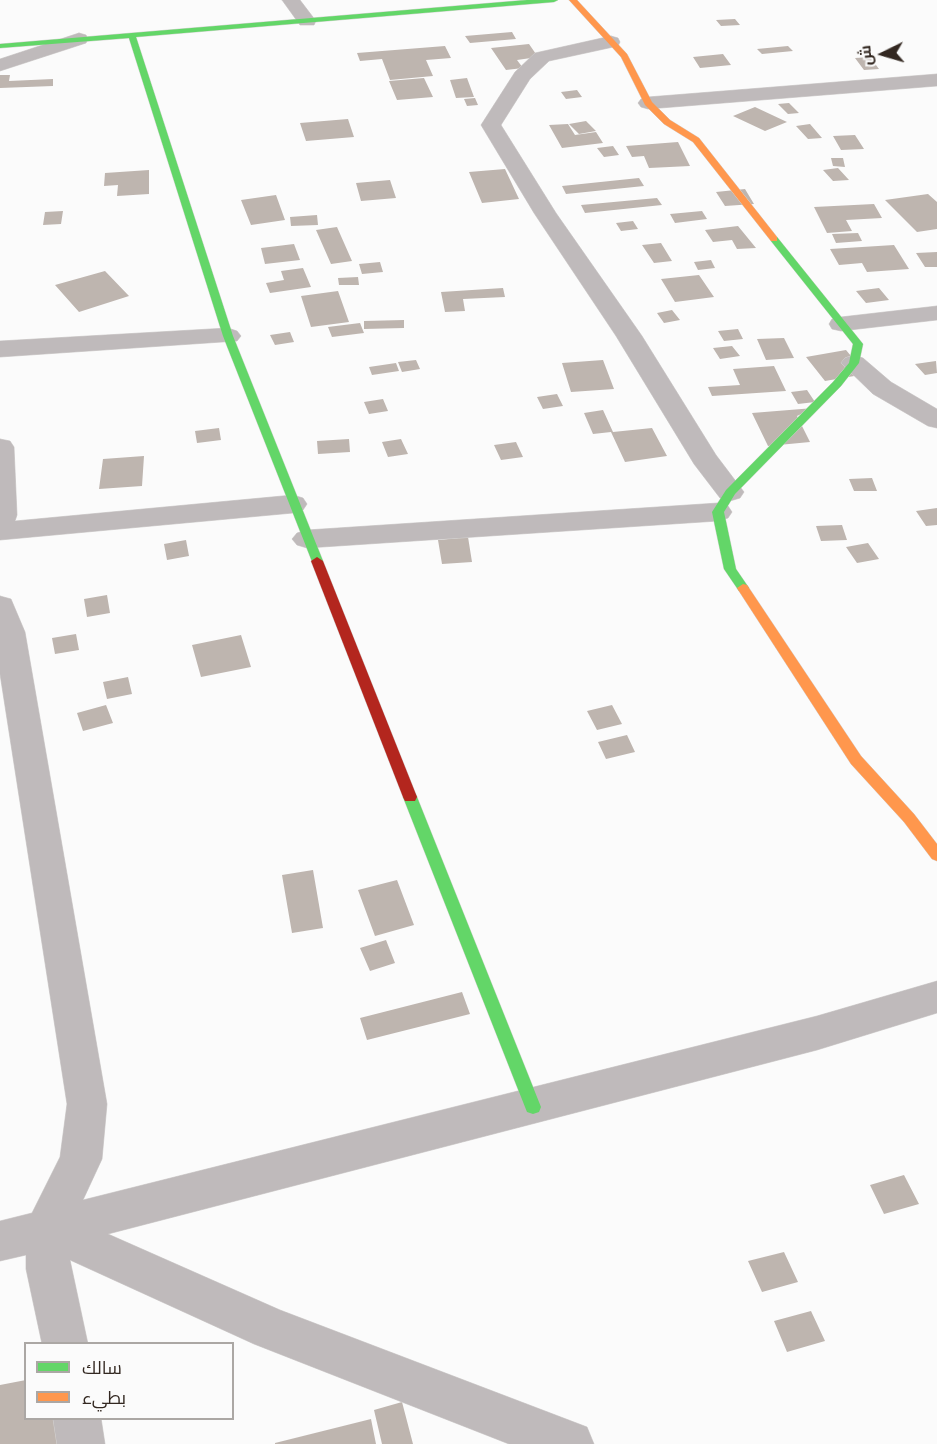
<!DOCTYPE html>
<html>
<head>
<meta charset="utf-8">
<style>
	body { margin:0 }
	#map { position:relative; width:937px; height:1444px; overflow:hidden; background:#fbfbfb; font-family:"Noto Serif",Cairo,serif }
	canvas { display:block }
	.legend { position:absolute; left:24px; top:1342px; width:210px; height:78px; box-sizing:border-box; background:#fbfbfb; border:2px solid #aba7a4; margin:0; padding:8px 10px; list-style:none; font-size:18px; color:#332821 }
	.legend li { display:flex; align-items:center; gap:12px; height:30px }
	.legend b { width:30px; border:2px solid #aba7a4 }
	.north { position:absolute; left:853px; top:24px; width:60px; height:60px; -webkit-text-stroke:4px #fbfbfb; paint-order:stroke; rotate:265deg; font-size:16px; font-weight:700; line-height:24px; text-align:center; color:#332821 }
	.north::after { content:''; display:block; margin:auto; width:21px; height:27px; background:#332821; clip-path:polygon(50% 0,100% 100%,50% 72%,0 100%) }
</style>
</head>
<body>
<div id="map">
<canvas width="937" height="1444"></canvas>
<ul class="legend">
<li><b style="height:8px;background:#63d668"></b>سالك</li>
<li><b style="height:8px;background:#ff974d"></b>بطيء</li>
</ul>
<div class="north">ش</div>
</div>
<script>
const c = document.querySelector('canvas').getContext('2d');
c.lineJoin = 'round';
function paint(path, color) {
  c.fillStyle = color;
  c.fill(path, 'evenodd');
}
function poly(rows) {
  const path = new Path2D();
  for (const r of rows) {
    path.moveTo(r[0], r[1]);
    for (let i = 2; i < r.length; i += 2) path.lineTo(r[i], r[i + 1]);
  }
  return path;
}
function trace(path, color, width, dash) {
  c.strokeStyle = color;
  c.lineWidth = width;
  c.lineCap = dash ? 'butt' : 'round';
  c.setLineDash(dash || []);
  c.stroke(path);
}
const building = poly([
	[735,19,740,25,721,26,716,20],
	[512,32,516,39,470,43,465,36],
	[529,44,538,57,517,60,523,68,506,70,491,48],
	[445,46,451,58,426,60,433,76,390,80,382,59,360,61,357,53],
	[788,46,793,51,762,54,757,49],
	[723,54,731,65,700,68,693,57],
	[870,57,879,69,864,70,855,58],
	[0,75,10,75,9,81,53,79,53,86,0,88],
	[424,78,433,97,397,100,389,81],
	[467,78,474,97,456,98,450,80],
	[577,90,582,97,566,99,561,92],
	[475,98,478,105,467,106,464,99],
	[789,103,799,113,788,114,778,104],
	[755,107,787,122,765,131,733,116],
	[348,119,354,137,306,141,300,123],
	[586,121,596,131,579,134,569,124],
	[568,124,575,135,596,132,603,143,562,148,549,125],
	[810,124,822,138,808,139,796,126],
	[855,135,864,149,841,150,833,136],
	[678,142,690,166,649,168,644,156,632,157,626,146],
	[613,146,619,155,604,157,597,148],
	[831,158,843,158,845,167,833,166],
	[838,168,849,180,833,181,823,170],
	[505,169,519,199,482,203,469,172],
	[149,170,149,194,117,196,118,185,104,186,105,173],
	[639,178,644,186,566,194,562,186],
	[390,180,396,198,361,201,356,183],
	[745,189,754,204,725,206,716,192],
	[928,194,937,202,937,229,917,232,885,200],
	[276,195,285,220,251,225,241,200],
	[657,198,662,205,585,213,581,205],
	[874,204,882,218,846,220,852,231,827,233,814,207],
	[63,211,61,224,43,225,45,212],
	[702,211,707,219,675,223,670,214],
	[317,215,318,225,291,226,290,217],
	[633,221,638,229,621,231,616,223],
	[738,226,756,248,737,249,732,240,713,242,705,230],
	[337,227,352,261,331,264,316,230],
	[858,233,862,241,836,243,832,234],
	[661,243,672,261,654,263,642,245],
	[294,244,300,260,265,264,261,248],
	[894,245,909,269,867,272,862,263,839,265,830,249],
	[937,252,937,267,925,267,916,253],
	[711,260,715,268,698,270,694,262],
	[380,262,383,272,362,274,359,264],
	[303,268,311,287,270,293,266,283,284,280,281,271],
	[105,271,129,296,79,312,55,285],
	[699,275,714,297,675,302,661,279],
	[358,277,359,285,339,285,338,278],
	[503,288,505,297,463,299,465,311,445,312,441,292],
	[879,288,889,300,866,303,856,291],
	[338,291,349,322,311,327,301,296],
	[672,310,680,320,664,323,657,313],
	[404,320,404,328,364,329,364,321],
	[360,323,364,333,332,337,328,327],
	[738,329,743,339,724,341,718,331],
	[290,332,294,342,275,345,270,335],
	[784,338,794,358,766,360,757,339],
	[732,346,740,356,720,359,713,348],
	[846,350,866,374,825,381,806,357],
	[416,360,420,369,402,372,398,362],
	[603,360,614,389,571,392,562,363],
	[936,361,937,373,925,375,915,364],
	[396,363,399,371,372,375,369,367],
	[774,366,786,391,712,396,708,387,740,385,733,369],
	[807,390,815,402,798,404,791,392],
	[557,394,563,406,543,409,537,397],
	[383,399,388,411,369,414,364,402],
	[814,408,797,416,810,442,768,446,752,413],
	[603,410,613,432,652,428,667,456,625,462,611,432,593,434,584,413],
	[219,428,221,440,197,443,195,431],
	[349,439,350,452,318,454,317,441],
	[401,439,408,454,388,457,382,442],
	[516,442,523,457,501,460,494,445],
	[144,456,142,486,99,489,103,459],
	[872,478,877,491,854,491,849,479],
	[937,508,937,525,926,526,916,511],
	[842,525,847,540,821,541,816,526],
	[468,537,472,562,442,564,438,540],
	[186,540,189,556,167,560,164,544],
	[868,543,879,559,857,563,846,547],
	[107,595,110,613,87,617,84,599],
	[76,634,79,650,55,654,52,638],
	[241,635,251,667,201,677,192,645],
	[128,677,132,694,107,699,103,682],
	[106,705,113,723,83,731,77,713],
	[612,705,622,724,597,730,587,711],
	[627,735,635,752,606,759,598,742],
	[313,870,323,928,292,933,282,875],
	[397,880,414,925,375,936,358,890],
	[386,940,395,963,370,971,360,948],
	[462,992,470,1014,367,1040,360,1018],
	[904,1175,919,1204,884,1214,870,1185],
	[784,1252,798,1282,762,1292,748,1261],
	[811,1311,825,1341,787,1352,774,1321],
	[26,1380,26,1418,72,1418,72,1444,0,1444,0,1385],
	[402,1402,413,1444,382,1444,374,1410],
	[371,1419,376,1444,275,1444,275,1443]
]);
const street = poly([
	[282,0,300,0,316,21,314,25,300,25,282,0],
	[79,33,86,35,88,39,86,43,0,71,0,59,79,33],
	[611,36,618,38,620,42,618,46,549,61,530,79,501,125,556,213,642,336,716,455,744,492,740,498,730,501,720,498,694,464,616,336,534,213,481,125,515,72,535,53,611,36],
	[937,74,937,86,648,109,641,107,638,103,641,99,648,97,937,74],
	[937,306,937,320,841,331,832,329,829,324,832,319,841,317,937,306],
	[228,328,237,331,241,336,237,341,0,357,0,341,228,328],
	[854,355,863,358,891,382,937,409,937,428,928,426,873,394,841,363,845,358,854,355],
	[0,439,10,441,14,447,17,515,15,521,293,495,303,498,307,504,303,510,293,513,0,540,0,439],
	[718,503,728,506,732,512,728,518,718,521,307,548,297,545,292,539,297,533,307,530,718,503],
	[0,596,11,599,25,632,107,1104,102,1159,83,1200,817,1016,937,981,937,1013,817,1050,108,1234,280,1310,587,1427,594,1444,509,1444,254,1344,70,1260,88,1344,42,1344,26,1269,26,1255,0,1261,0,1221,32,1213,60,1157,67,1104,0,674,0,596],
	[53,1418,101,1418,105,1444,57,1444,53,1418]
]);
const fast = poly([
	[527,0,558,0,554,2,136,37,233,336,323,561,321,564,313,564,223,336,129,38,0,48,0,44,527,0],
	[771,237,777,237,863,344,859,363,841,386,735,494,724,512,736,569,749,588,743,592,739,591,724,569,712,512,726,490,833,382,849,363,853,344,771,241,771,237],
	[410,792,415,793,417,797,541,1107,539,1112,533,1114,527,1112,525,1107,403,797,405,793,410,792]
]);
const slow = poly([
	[569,0,577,0,627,54,652,102,670,120,699,138,777,237,777,241,771,241,693,142,664,124,645,105,621,57,569,0],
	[743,584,747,585,861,756,914,814,937,844,937,861,932,859,904,822,851,764,737,588,743,584]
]);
const jam = poly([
	[317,557,323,561,417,797,415,801,405,801,403,797,311,561,317,557]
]);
paint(building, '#beb5af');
trace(street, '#d7d5d4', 1);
trace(fast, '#d7d5d4', 1);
trace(slow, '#d7d5d4', 1);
trace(jam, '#d7d5d4', 1);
paint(street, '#bfbabb');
paint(fast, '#63d668');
paint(slow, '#ff974d');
paint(jam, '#b3261e');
</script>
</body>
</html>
